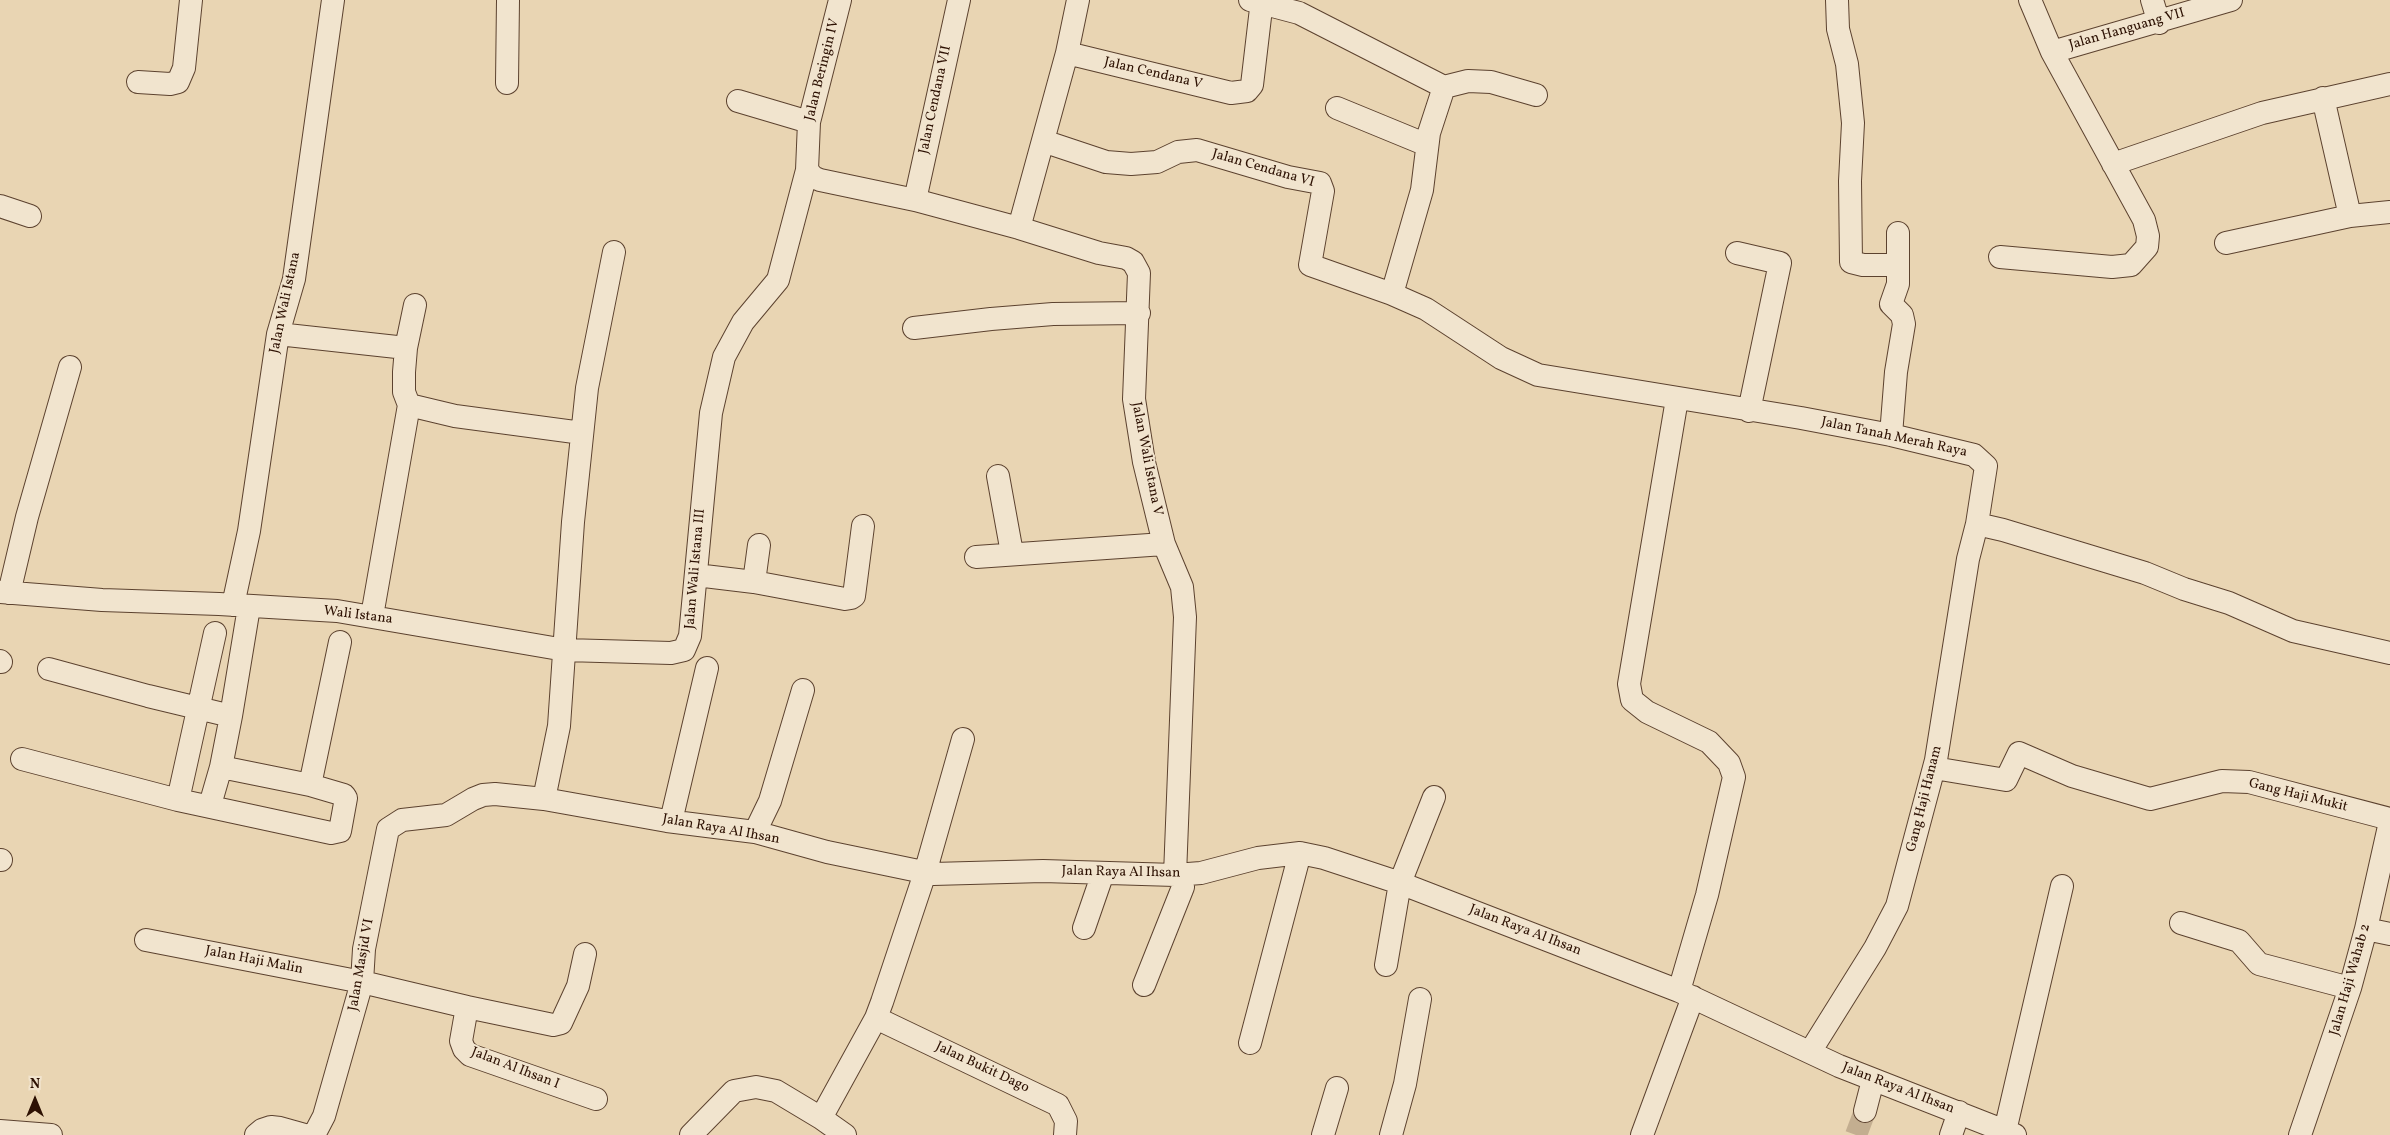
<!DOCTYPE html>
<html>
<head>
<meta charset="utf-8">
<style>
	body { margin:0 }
	#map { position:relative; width:2390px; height:1135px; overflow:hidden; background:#e9d5b3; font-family:Vollkorn,serif }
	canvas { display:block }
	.north { position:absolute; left:10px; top:1075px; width:50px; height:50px; -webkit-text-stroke:4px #f1e4ce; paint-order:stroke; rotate:0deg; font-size:14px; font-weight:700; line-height:20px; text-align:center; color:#2d1103 }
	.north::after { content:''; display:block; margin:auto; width:18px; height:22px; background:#2d1103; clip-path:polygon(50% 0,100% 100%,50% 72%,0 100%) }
</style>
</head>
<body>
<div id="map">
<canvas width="2390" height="1135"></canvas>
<div class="north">N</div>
</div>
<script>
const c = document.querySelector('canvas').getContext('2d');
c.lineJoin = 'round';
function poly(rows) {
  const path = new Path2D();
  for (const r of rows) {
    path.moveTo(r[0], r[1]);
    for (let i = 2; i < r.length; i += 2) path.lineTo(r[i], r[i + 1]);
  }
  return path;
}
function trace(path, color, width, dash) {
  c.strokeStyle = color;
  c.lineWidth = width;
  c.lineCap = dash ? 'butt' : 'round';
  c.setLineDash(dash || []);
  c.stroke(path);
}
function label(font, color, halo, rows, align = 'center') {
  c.font = font + ' Vollkorn,serif';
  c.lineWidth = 4;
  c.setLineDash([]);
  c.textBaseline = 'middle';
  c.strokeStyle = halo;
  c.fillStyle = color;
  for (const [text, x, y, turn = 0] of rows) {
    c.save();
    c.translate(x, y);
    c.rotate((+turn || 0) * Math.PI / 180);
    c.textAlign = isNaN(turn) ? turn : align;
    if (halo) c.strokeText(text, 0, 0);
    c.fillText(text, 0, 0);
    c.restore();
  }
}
const minorTunnel = poly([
	[1856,1135,1865,1111]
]);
const minor = poly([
	[1250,0,1299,13,1444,87,1429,133,1422,190,1392,294],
	[1837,0,1838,29,1847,64,1853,123,1850,181,1851,262,1863,265,1898,265,1898,284,1891,304,1902,315,1904,324,1896,372,1891,435],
	[2152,0,2159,23],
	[2052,52,2231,0],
	[1067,53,1231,93,1247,91,1252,85,1262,0],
	[138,82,170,84,178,82,184,68,191,0],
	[507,83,508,0],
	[1444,87,1468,81,1491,82,1536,95],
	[2323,98,2350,216],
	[738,101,809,122],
	[1337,108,1427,145],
	[1043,141,1106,162,1131,164,1157,162,1178,152,1197,150,1288,177,1320,183,1323,191,1310,265,1392,294,1426,309,1501,358,1538,375,1801,418,1891,435,1974,455,1986,466,1977,524,2003,530,2145,573,2184,589,2229,603,2293,631,2390,653],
	[2113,164,2262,113,2390,84],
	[807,170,813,177,820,180,915,200,1019,228,1099,253,1126,258,1133,262,1139,273,1134,399,1144,462,1164,544,1182,587,1185,617,1175,875],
	[915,200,959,0],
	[0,206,30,216],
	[1019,228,1067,53,1078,0],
	[1898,233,1898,265],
	[2226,243,2350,216,2390,212],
	[1737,253,1780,263,1749,411],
	[2000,257,2112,267,2131,265,2147,247,2148,236,2144,220,2052,52,2030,0],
	[415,305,406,348,404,372,404,392,409,405,455,416,582,433],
	[914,328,991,319,1053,314,1139,313],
	[278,334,406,348],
	[1677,399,1629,684,1632,700,1647,712,1709,742,1729,763,1734,777,1707,895,1679,991],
	[998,476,1012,553],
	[976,557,1164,544],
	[696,575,754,582,845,599,851,598,854,596,863,526],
	[754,582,759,545],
	[0,592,102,600,219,604,337,611,565,650,671,653,684,650,690,636,711,413,724,357,743,322,778,280,807,170,809,122,840,0],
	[9,593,27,517,70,367],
	[233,605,249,531,278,334,294,279,333,0],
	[372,616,409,405],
	[0,661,1,662],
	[49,669,148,696,231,716],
	[22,759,178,800,331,833,340,831,346,798,344,795,310,785,221,767],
	[1934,768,2006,780,2019,753,2072,776,2150,799,2222,781,2249,782,2390,819],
	[310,785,340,642],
	[544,799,559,726,573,522,587,388,614,252],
	[178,800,215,633],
	[210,805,221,767,231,716,249,607],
	[671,821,707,668],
	[755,832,770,801,803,690],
	[0,860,1,860],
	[2181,923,2239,941,2259,964,2350,988],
	[1084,928,1103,873],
	[2366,929,2390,934],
	[146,940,362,982,467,1007,461,1041,464,1049,470,1055,596,1099],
	[1386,965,1400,883,1434,797],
	[1144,985,1183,887],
	[467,1007,553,1025,561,1023,578,986,585,954],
	[876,1018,1058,1105,1066,1121,1065,1135],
	[1250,1043,1300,853],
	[1810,1052,1875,948,1897,906,1936,760,1968,559,1977,524],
	[1865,1111,1873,1080],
	[821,1118,876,1018,882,1002,925,873,963,739],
	[0,1131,51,1135],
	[2005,1131,2062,886],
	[256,1135,262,1130,271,1127,280,1128,305,1135],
	[314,1135,324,1116,362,982,364,949,388,829,402,820,446,815,473,799,483,795,495,794,544,799,667,821,755,832,827,852,933,874,1043,871,1175,875,1201,873,1258,858,1300,853,1324,858,1400,883,1679,991,1839,1066,2015,1135],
	[691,1135,734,1091,756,1087,776,1091,821,1118,845,1135],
	[1323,1135,1337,1088],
	[1391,1135,1405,1084,1420,999],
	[1642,1135,1693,997],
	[1951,1135,1959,1112],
	[2300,1135,2350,988,2366,929,2390,822]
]);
const streetNames = [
	["Jalan Hanguang VII",2127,30,-16],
	["Jalan Beringin IV",823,70,-76],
	["Jalan Cendana V",1153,74,13],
	["Jalan Cendana VII",936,100,-78],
	["Jalan Cendana VI",1263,169,16],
	["Jalan Wali Istana",286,303,-78],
	["Jalan Tanah Merah Raya",1894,438,12],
	["Jalan Wali Istana V",1146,459,79],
	["Jalan Wali Istana III",696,569,-85],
	["Wali Istana",358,616,7],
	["Gang Haji Mukit",2298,796,14],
	["Gang Haji Hanam",1925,799,-76],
	["Jalan Raya Al Ihsan",721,830,10],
	["Jalan Raya Al Ihsan",1121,873,1],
	["Jalan Raya Al Ihsan",1525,931,21],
	["Jalan Haji Malin",254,961,11],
	["Jalan Masjid VI",362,965,-80],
	["Jalan Haji Wahab 2",2351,980,-74],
	["Jalan Bukit Dago",982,1068,25],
	["Jalan Al Ihsan I",515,1069,21],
	["Jalan Raya Al Ihsan",1898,1089,21]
];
trace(minorTunnel, '#c3ae90', 22, [22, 11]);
trace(minor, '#5c422f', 24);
trace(minor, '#f1e4ce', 22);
label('14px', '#2d1103', '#f1e4ce', streetNames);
</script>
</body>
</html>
